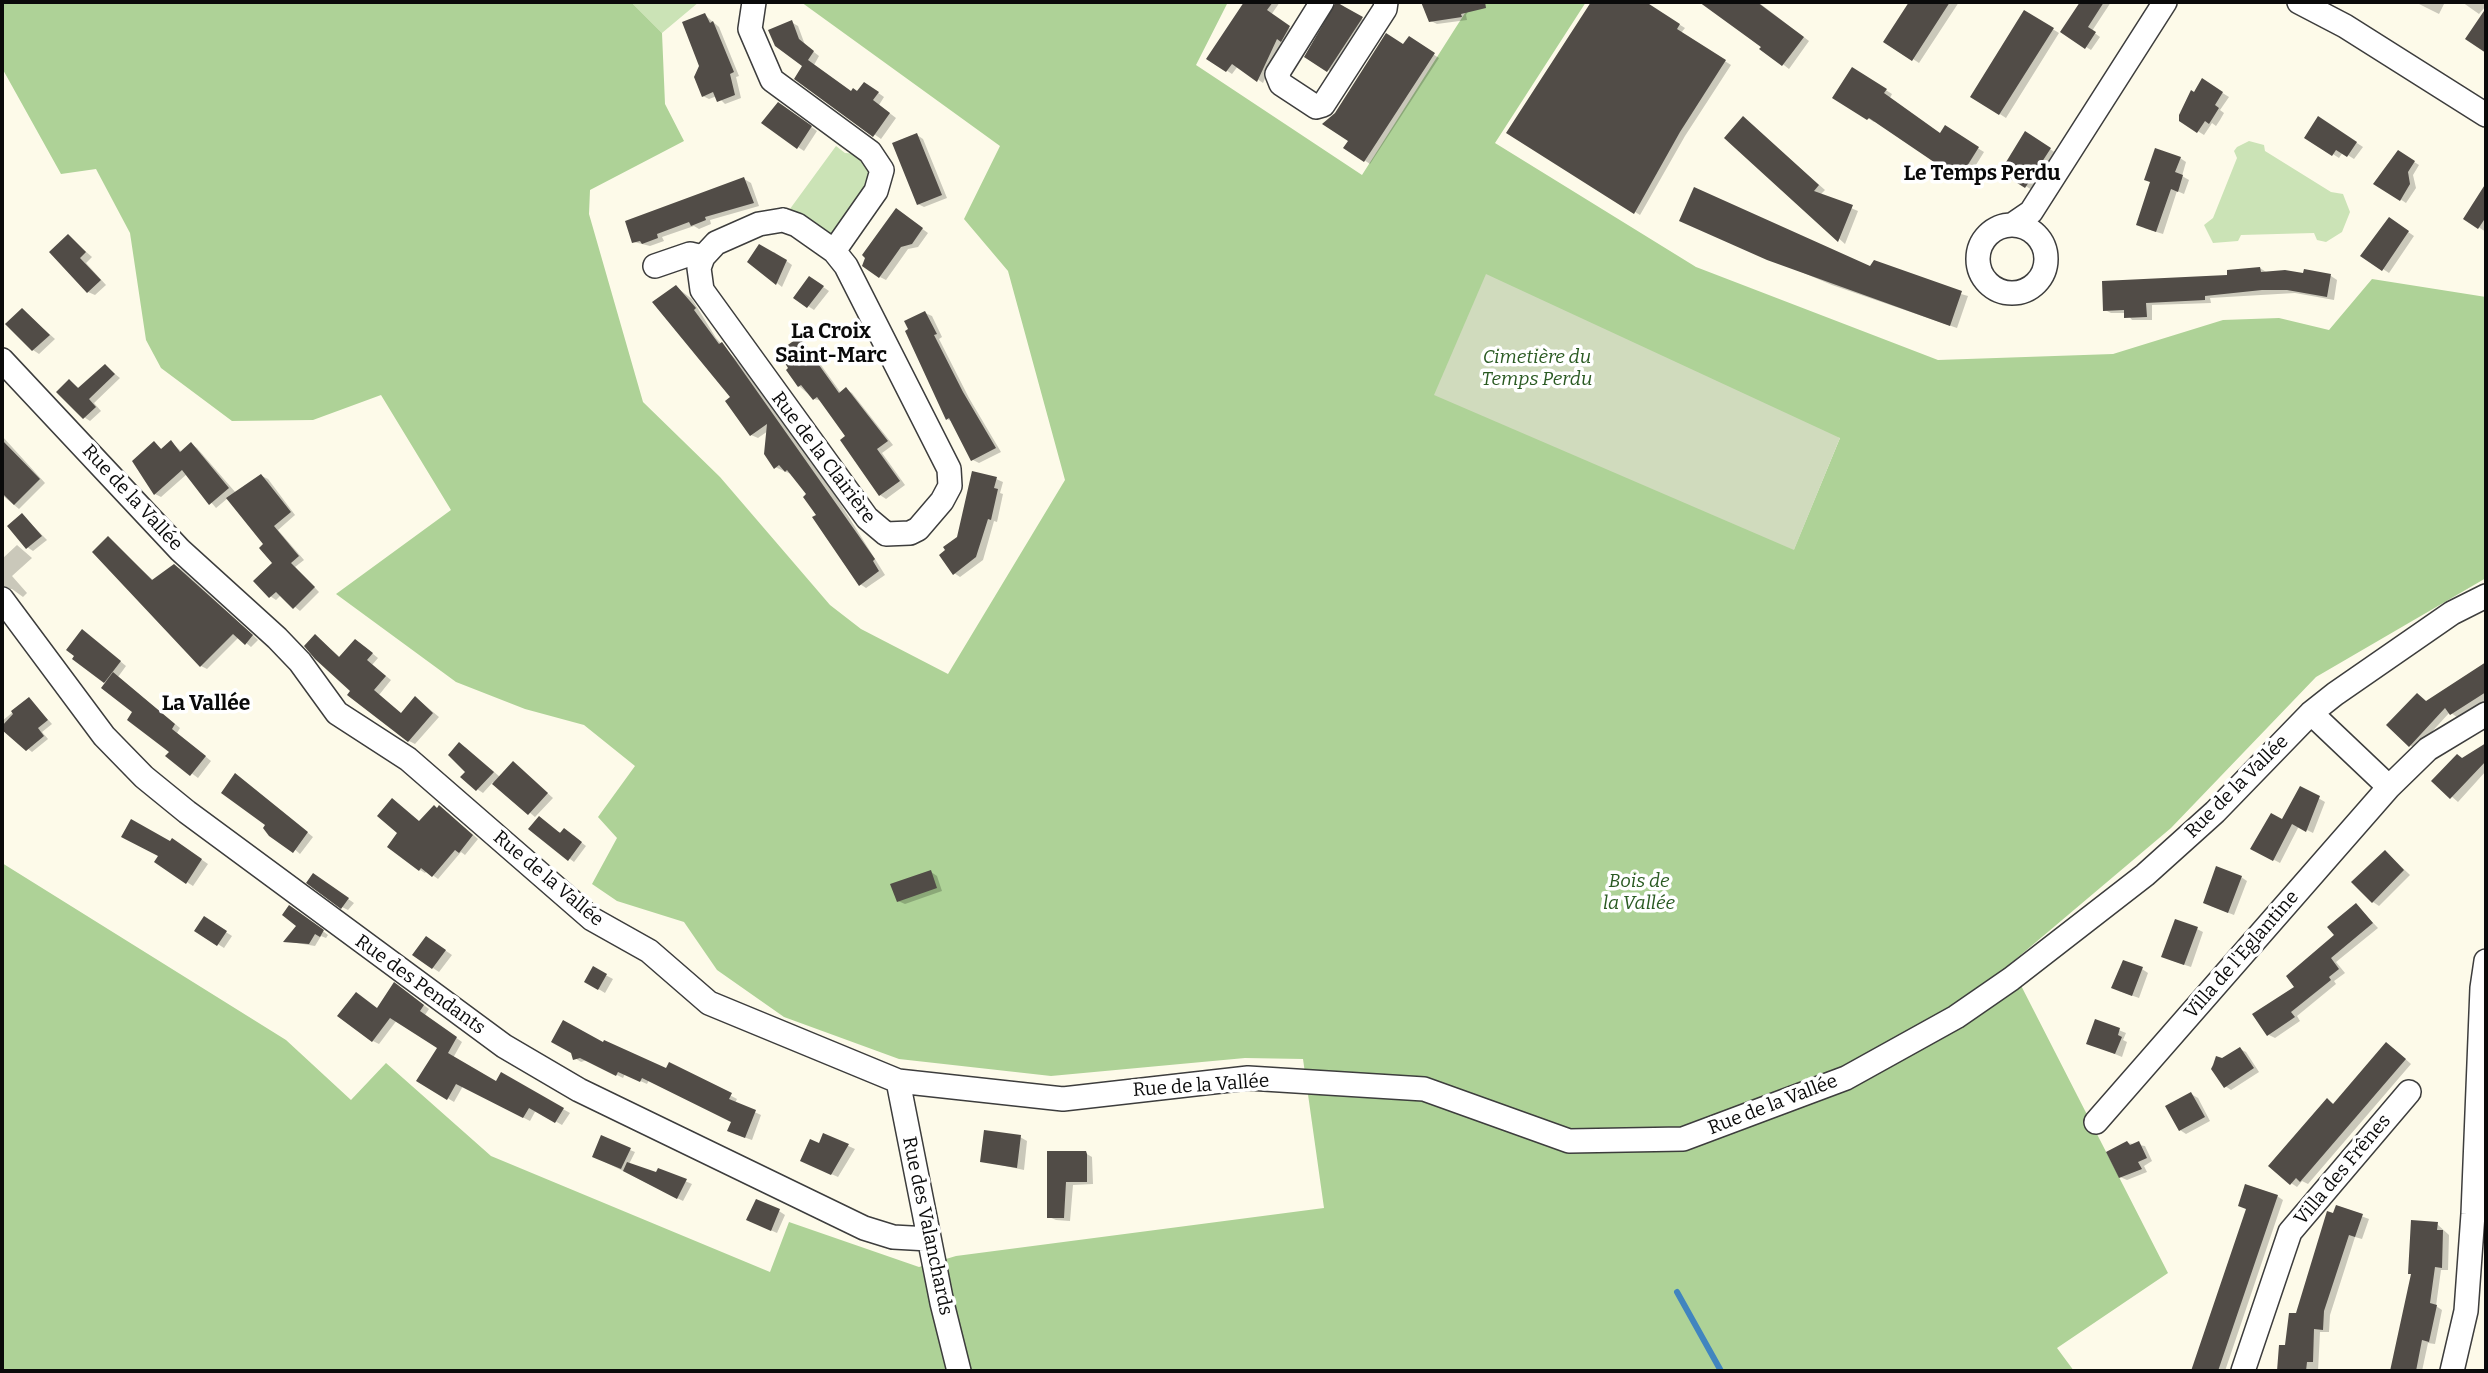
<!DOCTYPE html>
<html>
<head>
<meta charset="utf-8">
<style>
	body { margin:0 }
	#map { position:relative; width:2488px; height:1373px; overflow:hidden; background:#fdfae9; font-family:Bitter,serif }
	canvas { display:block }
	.frame { position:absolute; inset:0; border:4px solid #0a0a0a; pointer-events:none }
</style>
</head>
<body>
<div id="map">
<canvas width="2488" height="1373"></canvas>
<div class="frame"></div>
</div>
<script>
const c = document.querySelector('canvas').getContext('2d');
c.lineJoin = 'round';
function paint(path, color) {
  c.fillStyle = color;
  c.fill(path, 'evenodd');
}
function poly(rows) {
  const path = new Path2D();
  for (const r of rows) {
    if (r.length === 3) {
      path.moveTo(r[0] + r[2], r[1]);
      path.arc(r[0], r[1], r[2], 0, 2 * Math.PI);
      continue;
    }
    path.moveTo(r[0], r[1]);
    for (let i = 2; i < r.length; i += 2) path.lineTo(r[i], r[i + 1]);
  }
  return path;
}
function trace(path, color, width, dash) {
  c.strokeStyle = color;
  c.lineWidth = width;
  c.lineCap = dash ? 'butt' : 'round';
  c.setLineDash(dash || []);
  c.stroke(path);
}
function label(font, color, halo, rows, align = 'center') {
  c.font = font + ' Bitter,serif';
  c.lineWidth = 7;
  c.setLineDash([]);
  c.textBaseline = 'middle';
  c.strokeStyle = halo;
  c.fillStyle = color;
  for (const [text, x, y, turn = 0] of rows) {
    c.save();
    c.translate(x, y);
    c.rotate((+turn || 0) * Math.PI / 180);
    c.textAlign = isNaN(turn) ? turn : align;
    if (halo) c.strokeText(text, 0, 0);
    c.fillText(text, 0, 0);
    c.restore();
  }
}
const green = poly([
	[631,2,699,2,662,33],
	[2249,141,2264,145,2265,151,2331,192,2343,194,2350,212,2342,232,2326,242,2317,240,2314,233,2241,235,2238,241,2213,243,2204,225,2213,218,2237,158,2234,151,2237,147],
	[836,146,845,153,859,154,870,164,873,182,838,231,830,236,787,213]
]);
const forest = poly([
	[2,2,631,2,662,33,665,104,684,141,590,190,589,214,643,402,720,477,830,605,861,629,948,674,1065,480,1008,271,964,219,1000,146,801,2,1228,2,1196,65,1362,175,1472,2,1586,2,1495,143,1696,267,1938,360,2113,354,2223,320,2279,318,2329,330,2372,279,2486,297,2486,578,2316,677,2171,828,2010,964,2168,1273,2057,1348,2074,1371,2,1371,2,863,286,1040,351,1100,386,1063,491,1156,770,1272,789,1222,919,1267,956,1256,1324,1208,1303,1059,1245,1058,1051,1076,899,1059,784,1017,717,970,684,922,617,901,592,884,617,838,598,817,635,766,584,725,525,709,456,682,336,594,451,510,381,395,313,420,232,421,161,368,146,340,130,233,96,169,61,174,2,68],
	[1435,394,1840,438,1794,549]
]);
const cemetery = poly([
	[1486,274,1840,438,1794,550,1434,395]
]);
const shadow = poly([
	[1245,2,1280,2,1271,15,1294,31,1286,43,1282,41,1263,83,1238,66,1232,74,1208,58],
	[1337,2,1364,20,1331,72,1306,56],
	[1425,2,1474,2,1466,15,1467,20,1437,24,1431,21],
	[1593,2,1643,2,1685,28,1681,33,1731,65,1685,136,1640,215,1509,133],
	[1703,2,1758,2,1809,41,1789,69],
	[1911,2,1959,2,1919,63,1886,41],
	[2081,2,2111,2,2092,31,2100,37,2091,50,2062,32],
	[2415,2,2445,2,2439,14],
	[2462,2,2486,2,2486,6,2479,14],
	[2025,12,2059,33,2006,118,1972,96],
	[705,15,719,27,739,76,736,77,741,98,725,104,717,96,709,99,703,96,701,66],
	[791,22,798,26,805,45,819,56,814,65,852,92,870,87,884,97,879,105,896,118,881,139,796,78,805,66],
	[1409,39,1439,58,1370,164,1346,148],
	[1853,69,1892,94,1890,98,1941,135,1945,128,1984,152,1966,181,1876,120,1874,122,1835,98],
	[2203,81,2229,97,2220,110,2224,113,2220,120,2216,126,2212,123,2204,135,2180,120],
	[785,108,817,131,804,151,798,147],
	[1743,118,1825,190,1820,195,1858,211,1845,244,1726,138],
	[2325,122,2363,147,2354,159,2343,152,2339,158,2306,137],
	[2026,134,2056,153,2032,190,2002,171],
	[917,135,923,139,947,198,924,207,918,204],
	[2398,152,2419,165,2413,175,2416,188,2406,203,2376,183],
	[2180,158,2186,162,2182,176,2189,180,2184,194,2177,191,2163,234,2144,228],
	[744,179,751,183,759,206,710,220,711,224,699,229,694,226,662,237,664,241,650,246,634,242],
	[2483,191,2486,193,2486,232,2466,219],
	[902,214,928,233,918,247,908,249,886,280,880,277],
	[2395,223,2414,236,2389,273,2362,255],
	[1688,224,1870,268,1968,296,1957,328,1832,285],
	[68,236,92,257,86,263,106,285,95,295,88,292],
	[774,252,792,265,782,287,749,261],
	[2260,268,2266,272,2331,276,2337,280,2334,300,2295,293,2210,298,2211,303,2152,305,2152,320,2132,320,2126,313,2111,313,2105,310],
	[816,282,829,291,814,310,796,298],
	[676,287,692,299,716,338,741,365,835,495,885,575,866,588,860,584,809,495,793,475,775,467,768,431,758,438,751,435,732,398,654,303],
	[22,310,55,339,39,354,33,350],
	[925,313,932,316,942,337,939,339,969,398,1001,452,979,463,973,460,953,422,947,419],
	[799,339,805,343,841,393,846,389,852,393,893,445,882,453,905,485,886,499,880,495,847,437,822,401,814,399,799,386],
	[105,366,120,378,94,403,101,411,90,421,84,417,70,381,80,389],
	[2,436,45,483,19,509,2,495],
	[171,442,182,452,191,444,197,448,236,493,262,476,268,479,295,515,278,530,304,560,295,567,319,592,300,611,281,595,276,600,270,596,274,563,266,544,228,498,216,508,187,474,161,497,155,494,154,443,163,450],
	[996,479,1003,482,1000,493,1003,494,997,522,994,521,983,560,960,577,954,573,958,538],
	[22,515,47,540,33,551,27,547],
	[108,539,154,581,175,566,181,569,258,640,251,647,239,637,207,669,201,666],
	[17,545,32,558,12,576,27,593,23,597,12,589,2,591,2,559],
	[88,635,126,666,118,677,180,728,177,733,211,761,198,778,168,756,171,752,107,683,75,658],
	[315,636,341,658,362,645,378,658,372,665,391,680,379,695,402,715,421,702,439,717,415,744,409,741,352,691],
	[2486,663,2486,701,2458,718,2450,712,2416,749,2410,745,2417,695,2427,702],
	[29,699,52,724,42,732,48,739,32,752,2,728,2,721],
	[2486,745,2486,771,2458,802,2434,781],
	[465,747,500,777,513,763,553,798,535,817,493,782,483,793,477,789,468,771],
	[241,779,313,837,300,854,267,825],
	[2301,788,2325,802,2313,833,2299,826,2280,863,2252,848,2283,821],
	[440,807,478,839,465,855,461,852,438,879,427,871,425,873,420,870,420,822],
	[531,829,569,833,586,846,574,862],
	[171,844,179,844,208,864,193,886,156,862],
	[2386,852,2410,875,2379,906,2373,902],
	[931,872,937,876,942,891,905,904,898,901],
	[2241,877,2247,881,2234,915,2211,906],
	[319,879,354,903,348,910,342,907],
	[2356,905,2378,928,2336,962,2345,973,2334,981,2336,984,2297,1016,2300,1021,2275,1038,2269,1035,2296,987],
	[295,910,328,935,326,938,321,936,315,946,285,941,298,925],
	[204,918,232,936,224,948,196,930],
	[2197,929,2203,932,2191,967,2170,960],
	[433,942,452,955,439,972,433,968],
	[594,969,613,979,605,993,587,982],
	[2142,969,2148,973,2139,998,2119,991],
	[401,988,429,1009,425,1015,462,1042,453,1058,496,1083,501,1074,570,1113,562,1125,536,1110,530,1121,463,1086,454,1102,418,1080,440,1048,397,1020,379,1044,373,1041,378,1010],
	[2096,1021,2126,1033,2123,1040,2127,1042,2122,1057,2088,1043],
	[604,1045,667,1071,692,1075,737,1099,735,1103,761,1115,752,1140,735,1134,733,1122,649,1080,647,1084,625,1074,623,1078,587,1060,581,1062,575,1058],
	[2393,1048,2411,1064,2308,1184,2302,1181,2297,1187,2291,1183,2327,1100,2335,1105],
	[2240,1049,2246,1052,2259,1072,2231,1090,2225,1086,2223,1060],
	[2191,1094,2198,1098,2210,1121,2186,1134,2180,1130],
	[824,1135,855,1149,838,1177,809,1164],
	[1020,1137,1027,1141,1024,1170,982,1161],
	[2127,1143,2145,1146,2152,1161,2144,1166,2147,1172,2127,1180,2120,1177],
	[630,1150,635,1152,629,1164,658,1174,659,1170,692,1184,683,1201,599,1159],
	[1049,1153,1085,1153,1092,1157,1093,1184,1073,1185,1070,1221,1056,1220,1049,1217],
	[2277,1196,2283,1200,2225,1371,2193,1371,2248,1210],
	[2337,1207,2369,1219,2362,1239,2355,1237,2330,1315,2329,1332,2320,1332,2318,1371,2273,1371,2278,1371,2280,1347,2287,1347],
	[779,1211,785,1215,777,1233,755,1223],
	[2437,1224,2449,1235,2448,1270,2441,1270,2436,1306,2442,1310,2435,1344,2428,1343,2422,1371,2391,1371,2413,1274]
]);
const stream = poly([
	[1677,1292,1721,1371]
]);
const building = poly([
	[1244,2,1273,2,1267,10,1290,26,1281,42,1277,39,1257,82,1232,64,1226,72,1206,59],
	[1336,2,1363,17,1327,72,1304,57],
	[1421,2,1485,2,1486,8,1461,14,1462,17,1429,22],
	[1591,2,1646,2,1680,24,1677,29,1726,60,1680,132,1634,214,1506,133],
	[1699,2,1757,2,1804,37,1782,66,1759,49,1761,47],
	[1909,2,1950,2,1912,61,1883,42],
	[2080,2,2104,2,2088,27,2096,32,2085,49,2060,32],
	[2486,8,2486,53,2465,39],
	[2024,10,2054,28,1999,115,1970,97],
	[705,13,710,23,713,21,734,72,730,74,735,95,717,102,713,92,702,97,694,77,699,66,682,22],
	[792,20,799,39,814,51,808,60,851,91,853,88,857,91,864,82,879,92,873,100,890,113,873,137,794,79,802,66,775,46,768,30],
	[1386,33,1403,44,1409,36,1435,53,1364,162,1343,148,1348,141,1322,124,1335,113],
	[1852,67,1887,89,1884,93,1940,133,1945,125,1979,147,1959,179,1869,118,1867,120,1832,98],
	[2202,78,2223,92,2215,105,2219,108,2209,124,2205,121,2197,133,2179,121,2179,115,2191,90,2194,92],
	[778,102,812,126,797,149,761,123],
	[1743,116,1819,185,1814,191,1853,205,1838,242,1724,138],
	[2318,116,2357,142,2347,157,2336,150,2332,156,2304,138],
	[2025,131,2051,148,2025,188,2000,172],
	[917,133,942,195,917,205,892,143],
	[2155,148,2181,157,2175,172,2183,175,2178,192,2171,189,2156,232,2136,225,2150,182,2144,180],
	[2398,150,2415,161,2408,172,2410,184,2400,201,2373,184],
	[744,177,754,203,705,217,706,220,691,226,689,222,657,234,658,238,642,244,640,241,632,243,625,221],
	[2486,183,2486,217,2478,229,2463,219],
	[1694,187,1870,266,1874,260,1962,291,1950,326,1767,260,1679,221],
	[896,208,923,228,912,244,901,247,879,278,862,266,865,258,862,255],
	[2389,217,2409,231,2382,271,2360,256],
	[68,234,86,252,80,258,101,280,87,293,49,252],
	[759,244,787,260,776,285,747,262],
	[2260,267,2261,272,2285,270,2303,273,2304,269,2331,274,2327,297,2287,290,2262,290,2205,296,2205,300,2146,303,2147,317,2124,318,2124,310,2103,311,2102,281,2227,275,2227,270],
	[809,276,824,286,807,308,793,298],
	[676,285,696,308,694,310,719,344,722,342,735,360,875,559,873,561,879,571,859,586,812,517,816,515,803,497,806,494,787,470,785,472,779,465,774,469,764,454,767,424,750,436,725,401,730,397,652,302],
	[22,308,50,335,32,351,5,324],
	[925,311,937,334,934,335,963,392,996,448,971,461,949,418,946,420,905,331,908,329,904,321],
	[799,337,839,393,846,387,888,441,877,449,900,481,879,496,840,440,845,436,817,397,813,400,801,385,798,387,786,370,788,368,778,352],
	[105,364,115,374,89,399,96,407,83,419,56,392,69,379,78,388],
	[2,440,40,479,14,505,2,493],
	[171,440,180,452,191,442,229,488,209,505,182,470,154,495,132,461,154,441,161,449],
	[972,471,997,477,994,488,998,489,991,520,988,519,976,557,953,575,939,555,945,550,943,547,957,537],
	[261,474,291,512,274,526,299,556,291,563,315,587,293,609,276,592,269,598,253,581,272,563,259,548,263,544,226,498],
	[22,513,42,536,26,549,7,526],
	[108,536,152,580,174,564,253,635,245,645,233,634,200,667,92,552],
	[82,629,121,661,104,683,72,659,74,656,66,650],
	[315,634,339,657,355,639,373,653,367,660,386,676,374,690,401,713,415,696,433,713,408,742,347,695,350,691,315,659,304,646],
	[2486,662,2486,692,2450,715,2445,708,2409,747,2386,725,2417,693,2426,701],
	[113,672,175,724,172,729,206,756,190,776,165,756,169,752,127,720,132,712,101,688],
	[29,697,48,720,38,728,44,736,26,751,2,730,2,726,13,714,11,711],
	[459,742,494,772,476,791,460,777,465,772,448,755],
	[2486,743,2486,761,2450,799,2431,781,2457,754,2462,758],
	[513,761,548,793,528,815,492,784],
	[235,773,308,832,293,853,269,836,263,828,265,825,221,793],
	[2300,786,2320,796,2306,832,2292,824,2273,861,2250,849,2271,813,2282,819],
	[392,798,419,821,434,805,437,808,439,805,473,835,459,853,455,850,432,877,421,868,419,871,387,847,397,833,377,816],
	[539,816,560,833,564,828,582,842,568,861,528,829],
	[131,819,170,841,172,838,202,859,186,884,154,862,158,856,121,837],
	[2385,850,2404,870,2372,903,2351,882],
	[2216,866,2242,876,2228,913,2203,903],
	[931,870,937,888,897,902,890,884],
	[313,873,349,898,341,909,306,883],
	[2356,903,2373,923,2331,958,2339,969,2329,977,2331,980,2291,1012,2295,1017,2267,1036,2252,1014,2294,987,2286,976,2334,935,2327,927],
	[289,905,324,930,320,937,315,934,309,944,283,942,296,926,282,915],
	[204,916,227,931,217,946,194,931],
	[2175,919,2198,927,2184,965,2161,957],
	[426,936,446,950,432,969,412,955],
	[2123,960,2143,967,2132,996,2111,988],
	[593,966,607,974,598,990,584,982],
	[394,982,424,1005,420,1011,457,1037,448,1053,496,1081,501,1072,564,1108,555,1123,529,1108,523,1118,456,1084,447,1100,416,1081,437,1048,390,1018,372,1042,337,1016,356,992,377,1008],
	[2095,1019,2120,1028,2118,1035,2122,1037,2115,1054,2086,1044],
	[563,1020,603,1042,604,1040,666,1068,669,1062,732,1093,729,1099,756,1110,745,1138,727,1131,731,1122,642,1078,640,1082,618,1072,616,1076,580,1058,573,1060,571,1053,551,1042],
	[2386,1042,2406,1059,2300,1182,2296,1178,2290,1185,2268,1166,2327,1098,2333,1104],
	[2240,1047,2254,1068,2224,1088,2211,1069,2213,1065,2216,1056,2222,1058],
	[2191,1092,2205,1117,2179,1131,2165,1106],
	[984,1130,1021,1135,1017,1168,980,1162],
	[823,1133,849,1144,831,1175,800,1161,810,1139,819,1143],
	[601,1135,631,1148,621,1169,592,1157],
	[2127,1141,2130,1145,2139,1141,2147,1158,2138,1162,2142,1169,2119,1178,2106,1152],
	[1047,1151,1086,1151,1087,1154,1087,1182,1066,1182,1064,1218,1047,1218],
	[627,1162,656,1172,658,1168,687,1179,677,1199,623,1171],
	[2245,1184,2278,1195,2218,1371,2191,1371,2246,1209,2238,1206],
	[756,1199,780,1209,771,1231,746,1220],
	[2336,1205,2363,1214,2355,1237,2349,1235,2324,1311,2323,1330,2314,1329,2313,1362,2307,1362,2306,1371,2277,1371,2279,1345,2285,1345,2289,1313,2296,1313,2327,1211,2333,1213],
	[2411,1220,2438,1222,2437,1230,2443,1230,2442,1268,2435,1267,2430,1303,2437,1305,2429,1342,2422,1340,2416,1371,2390,1371,2411,1274,2408,1274]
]);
const minor = poly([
	[754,2,750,29,772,80,870,152,882,170,876,191,834,251],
	[1322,2,1277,74,1281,84,1316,107,1323,105,1385,9,1386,2],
	[2299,2,2345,26,2486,115],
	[783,220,797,225,834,251,846,266,949,469,950,486,942,501,918,529,910,533,886,534,867,518,702,290,699,268,703,257,716,243,759,224,783,220],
	[2012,225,2031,212,2165,2],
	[2012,259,34],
	[655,266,690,254,703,257],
	[2,360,180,550,277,638,300,662,337,713,408,759,592,919,649,951,709,1003,898,1081,1063,1099,1248,1078,1424,1089,1569,1141,1683,1139,1846,1078,1956,1017,2011,979,2145,875,2215,812,2311,713,2335,694,2452,613,2486,596],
	[2,599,104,736,144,777,187,812,504,1046,579,1090,864,1228,893,1237,929,1239],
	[2311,713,2389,787],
	[898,1081,942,1303,959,1371],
	[2096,1122,2389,787,2428,749,2486,714],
	[2243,1371,2290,1232,2409,1092],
	[2452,1371,2466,1311,2473,1214,2482,988,2486,961]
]);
const parkNames = [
	["Cimetière du",1537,358],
	["Temps Perdu",1537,380],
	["Bois de",1639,882],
	["la Vallée",1639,904]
];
const streetNames = [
	["Rue de la Clairière",823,458,53],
	["Rue de la Vallée",132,498,47],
	["Rue de la Vallée",2237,787,-45],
	["Rue de la Vallée",548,879,40],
	["Villa de l'Eglantine",2242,955,-49],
	["Rue des Pendants",420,985,36],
	["Rue de la Vallée",1201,1086,-4],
	["Rue de la Vallée",1773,1105,-21],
	["Villa des Frênes",2343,1170,-50],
	["Rue des Valanchards",927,1226,78]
];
const neighbourhoodNames = [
	["Le Temps Perdu",1982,174],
	["La Croix",831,332],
	["Saint-Marc",831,356],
	["La Vallée",206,704]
];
paint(green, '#cbe3b6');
paint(forest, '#aed297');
paint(cemetery, '#d0dbbd');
paint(shadow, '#0003');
trace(stream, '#4185bf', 6);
paint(building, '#514c47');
trace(minor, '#3d3d3d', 26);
trace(minor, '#fff', 23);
label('italic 19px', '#2a5a22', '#fff', parkNames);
label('19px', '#0a0a0a', '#fff', streetNames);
label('bold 21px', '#0a0a0a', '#fff', neighbourhoodNames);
</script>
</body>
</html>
